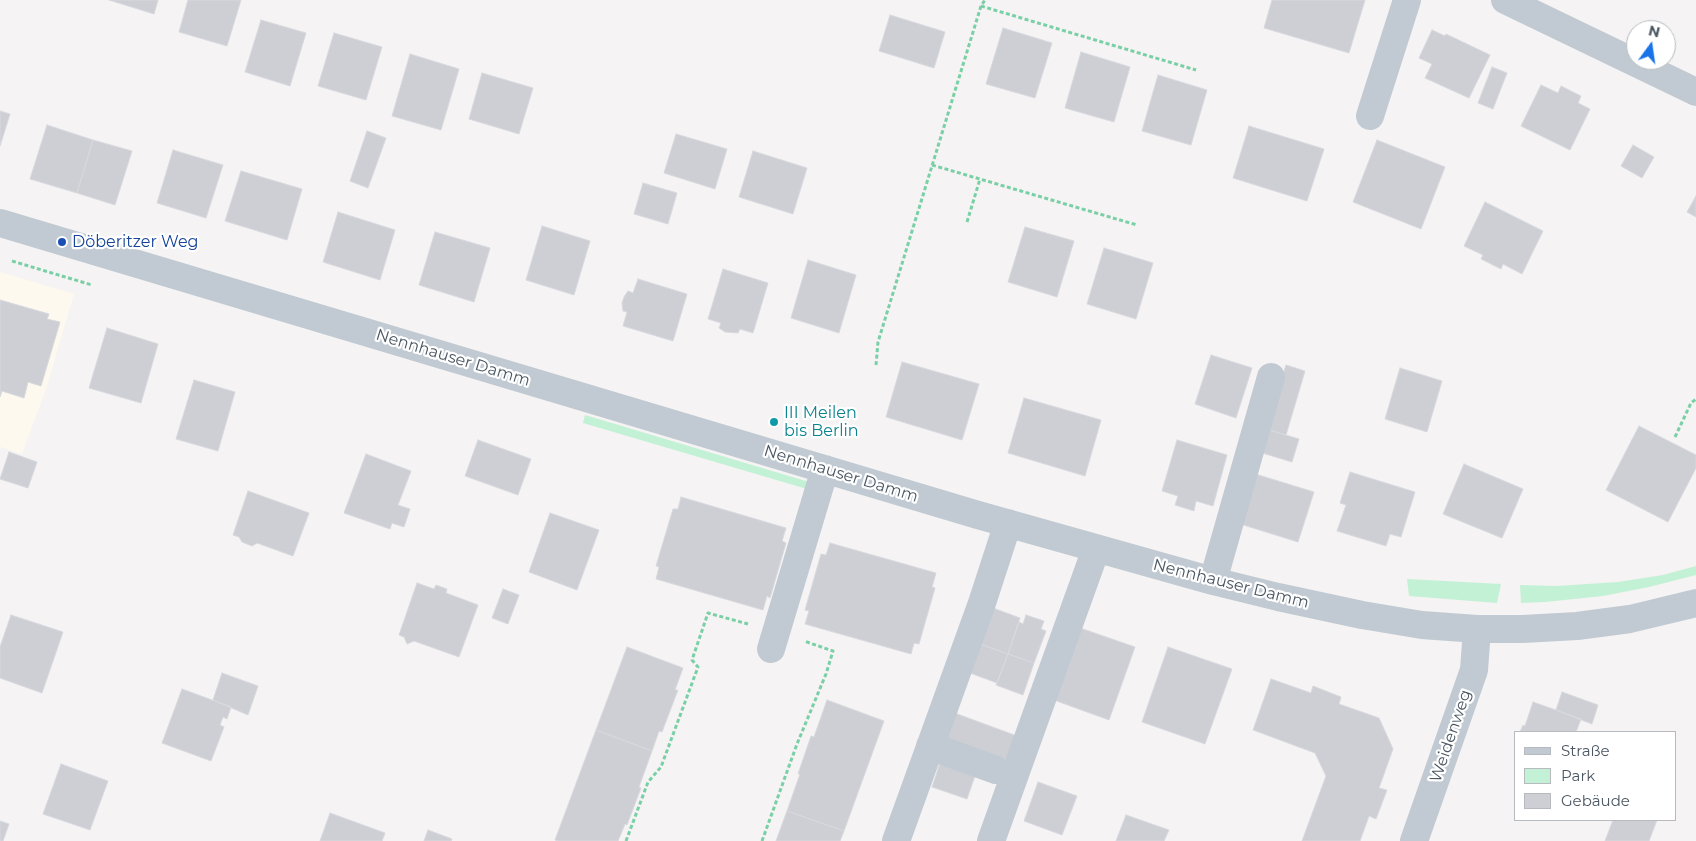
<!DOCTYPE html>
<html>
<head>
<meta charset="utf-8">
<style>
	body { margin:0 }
	#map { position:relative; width:1696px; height:841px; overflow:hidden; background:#f5f3f3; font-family:Montserrat,sans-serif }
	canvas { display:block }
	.legend { position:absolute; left:1514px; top:731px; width:162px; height:90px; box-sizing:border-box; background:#fff; border:1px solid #b7bbc0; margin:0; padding:6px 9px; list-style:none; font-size:15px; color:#4a5661 }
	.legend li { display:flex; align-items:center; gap:10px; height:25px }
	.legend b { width:25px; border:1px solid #b7bbc0 }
	.north { position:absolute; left:1626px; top:20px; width:50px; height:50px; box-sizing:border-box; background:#fff; border:1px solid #b7bbc0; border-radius:50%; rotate:14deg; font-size:14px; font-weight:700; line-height:20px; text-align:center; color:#4a5661 }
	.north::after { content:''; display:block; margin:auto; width:18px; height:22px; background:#1a73e8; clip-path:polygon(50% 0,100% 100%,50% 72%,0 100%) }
</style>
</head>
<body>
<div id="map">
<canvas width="1696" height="841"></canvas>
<ul class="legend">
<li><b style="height:6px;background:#c1cad2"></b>Straße</li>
<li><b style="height:14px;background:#c3f1d5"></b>Park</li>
<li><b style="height:14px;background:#cdcfd5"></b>Gebäude</li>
</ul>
<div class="north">N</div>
</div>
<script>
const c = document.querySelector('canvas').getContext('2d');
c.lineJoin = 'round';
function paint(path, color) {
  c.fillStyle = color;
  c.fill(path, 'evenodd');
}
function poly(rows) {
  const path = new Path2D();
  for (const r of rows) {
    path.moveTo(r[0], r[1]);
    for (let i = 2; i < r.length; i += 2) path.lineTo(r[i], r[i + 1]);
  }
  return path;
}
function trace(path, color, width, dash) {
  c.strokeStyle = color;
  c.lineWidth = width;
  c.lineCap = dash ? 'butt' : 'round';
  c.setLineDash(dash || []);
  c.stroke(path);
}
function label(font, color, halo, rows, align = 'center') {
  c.font = font + ' Montserrat,sans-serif';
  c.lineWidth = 4.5;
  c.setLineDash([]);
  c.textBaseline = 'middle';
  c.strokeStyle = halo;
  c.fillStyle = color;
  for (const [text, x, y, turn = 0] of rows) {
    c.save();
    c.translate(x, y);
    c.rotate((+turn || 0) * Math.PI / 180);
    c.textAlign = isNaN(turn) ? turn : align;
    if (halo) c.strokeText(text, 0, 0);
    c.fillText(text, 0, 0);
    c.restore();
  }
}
const commercial = poly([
	[0,272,74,294,46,389,22,454,0,447]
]);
const green = poly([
	[585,415,809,482,807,489,583,423],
	[1696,566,1696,575,1649,587,1603,596,1545,602,1521,603,1520,585,1557,586,1618,582,1663,575],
	[1407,579,1501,584,1497,603,1409,596]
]);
const building = poly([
	[109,0,158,0,154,14,109,0],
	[188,0,241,0,227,46,179,32,188,0],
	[1272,0,1365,0,1349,53,1264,28,1272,0],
	[890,15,945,32,934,68,879,51,890,15],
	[261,20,306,33,290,86,245,72,261,20],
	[1003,28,1052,43,1035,98,986,84,1003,28],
	[1432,30,1445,36,1446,34,1490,55,1469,98,1425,78,1432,64,1419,58,1432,30],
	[334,33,382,47,366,100,318,86,334,33],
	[1081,52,1130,67,1114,122,1065,108,1081,52],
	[410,54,459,69,441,130,392,116,410,54],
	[1492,67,1507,73,1493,109,1478,103,1492,67],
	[482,73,533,88,519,134,469,119,482,73],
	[1158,75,1207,90,1191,145,1142,131,1158,75],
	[1541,85,1558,93,1561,86,1581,96,1578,103,1590,109,1570,150,1521,126,1541,85],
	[0,111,10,114,0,146,0,111],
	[47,125,93,140,77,193,30,179,47,125],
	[1249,126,1324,149,1307,201,1233,178,1249,126],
	[367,131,386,138,368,188,350,181,367,131],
	[676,134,727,149,715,189,664,173,676,134],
	[93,140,132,151,115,205,77,193,93,140],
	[1377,140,1445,167,1421,229,1353,202,1377,140],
	[1633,145,1654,157,1642,178,1621,166,1633,145],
	[173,150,223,165,206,218,157,203,173,150],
	[753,151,807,168,793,214,739,197,753,151],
	[241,171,302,189,287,240,225,221,241,171],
	[643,183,677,193,668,224,634,214,643,183],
	[1696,196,1696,217,1687,212,1696,196],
	[1485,202,1543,231,1522,274,1503,264,1501,269,1481,259,1483,255,1464,246,1485,202],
	[338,212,395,230,380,280,323,262,338,212],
	[542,226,590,241,574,295,526,280,542,226],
	[1025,227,1074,241,1057,297,1008,282,1025,227],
	[435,232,490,248,474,302,419,285,435,232],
	[1104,248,1153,263,1136,319,1087,304,1104,248],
	[808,260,856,275,839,333,791,318,808,260],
	[723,269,768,283,753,333,740,329,738,333,725,332,719,328,721,323,708,319,723,269],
	[638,279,687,294,673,341,623,326,627,312,623,311,622,303,624,297,628,291,633,293,638,279],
	[0,300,49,314,47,319,60,322,41,386,28,382,24,398,2,391,0,397,0,300],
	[107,328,158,344,141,403,89,388,107,328],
	[1211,355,1252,368,1236,418,1195,404,1211,355],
	[902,362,979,384,962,440,886,417,902,362],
	[1286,365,1305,371,1286,435,1266,429,1286,365],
	[1400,368,1442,381,1427,432,1385,419,1400,368],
	[194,380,235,392,218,451,176,439,194,380],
	[1024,398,1101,420,1085,476,1008,453,1024,398],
	[1639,426,1696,455,1696,468,1668,522,1606,490,1639,426],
	[1266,429,1299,439,1292,462,1259,452,1266,429],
	[478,440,531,459,518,495,465,476,478,440],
	[1177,440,1227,455,1213,506,1196,501,1194,511,1175,505,1178,496,1162,491,1177,440],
	[9,452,37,462,28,488,0,479,9,452],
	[366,454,411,471,398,505,410,509,404,527,392,523,390,529,344,513,366,454],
	[1464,464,1523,489,1502,538,1443,514,1464,464],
	[1350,472,1415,492,1401,537,1390,534,1386,546,1337,531,1346,505,1340,503,1350,472],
	[1252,473,1314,492,1298,542,1237,523,1252,473],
	[248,491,309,513,293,556,257,543,252,546,242,542,239,537,233,535,248,491],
	[681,497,786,528,782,541,786,543,770,598,767,596,763,610,656,579,659,567,656,566,673,509,678,509,681,497],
	[550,513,599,530,577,590,529,572,550,513],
	[830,543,936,573,932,587,935,588,919,644,914,643,911,654,805,624,809,611,805,610,821,554,826,555,830,543],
	[417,583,434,589,436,585,447,589,446,593,478,605,459,657,414,641,407,644,404,637,399,635,417,583],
	[503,589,519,595,508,624,492,618,503,589],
	[993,608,1020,618,1008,654,980,644,993,608],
	[11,615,63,632,42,693,0,678,0,647,11,615],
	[1026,615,1044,621,1041,629,1046,631,1034,663,1008,654,1019,622,1023,624,1026,615],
	[1080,628,1135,647,1109,720,1054,700,1080,628],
	[980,644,1008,654,997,683,970,673,980,644],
	[627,647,683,668,675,690,678,690,662,732,659,731,652,751,596,730,627,647],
	[1168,647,1232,669,1205,744,1142,722,1168,647],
	[1008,654,1034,663,1023,695,996,685,1008,654],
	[222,673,258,686,248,715,213,700,222,673],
	[1271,679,1311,693,1313,686,1341,697,1339,704,1379,718,1393,749,1379,788,1387,790,1376,819,1369,816,1360,841,1302,841,1326,776,1315,753,1253,730,1271,679],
	[182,689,231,707,227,719,223,717,220,725,224,727,211,761,162,743,182,689],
	[1562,692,1598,705,1592,724,1556,710,1562,692],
	[827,700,884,721,844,831,787,811,800,774,798,774,811,736,814,737,827,700],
	[1533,702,1581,719,1576,732,1520,732,1523,725,1525,726,1533,702],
	[952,712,1017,736,1008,760,943,737,952,712],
	[596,730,652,751,639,787,641,788,627,825,625,824,618,841,558,841,555,840,596,730],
	[940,763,975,776,967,799,932,787,940,763],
	[61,764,108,781,90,830,43,814,61,764],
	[1038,782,1077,796,1062,835,1024,821,1038,782],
	[787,811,844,831,840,841,776,841,787,811],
	[330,813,385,833,382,841,320,841,330,813],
	[1126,815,1169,830,1164,841,1116,841,1126,815],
	[1613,820,1657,820,1649,841,1605,841,1613,820],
	[0,821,9,824,3,841,0,841,0,821],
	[428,830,452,839,451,841,424,841,428,830]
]);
const path = poly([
	[981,6,1196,70],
	[932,165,1137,225],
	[967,222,980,179],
	[12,261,92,285],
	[876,365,878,342,981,6,985,0],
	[1675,437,1691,403,1696,399],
	[626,841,648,782,661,767,698,667,692,660,708,613,748,624],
	[762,841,797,744,826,674,833,651,804,641]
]);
const minor = poly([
	[1505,0,1696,92],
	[1370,116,1407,0],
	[0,223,978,515,1213,581,1278,597,1362,615,1422,625,1477,629,1523,629,1577,626,1630,619,1696,603],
	[1213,581,1271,377],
	[771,649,825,469],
	[930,746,996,770],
	[896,841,982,603,1008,523],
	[991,841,1096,549],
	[1414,841,1474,670,1477,629]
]);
const markers = [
	[62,242,5,"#1a4fb4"],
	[774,422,5,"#0f9aa8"]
];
const transitNames = [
	["Döberitzer Weg",72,242]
];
const streetNames = [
	["Nennhauser Damm",453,358,17],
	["Nennhauser Damm",841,474,17],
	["Nennhauser Damm",1231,584,14],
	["Weidenweg",1451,736,-71]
];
const cultureNames = [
	["III Meilen",784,413],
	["bis Berlin",784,431]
];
paint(commercial, '#fdf9ef');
paint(green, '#c3f1d5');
paint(building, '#cdcfd5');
trace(building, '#d7d9de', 1);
trace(path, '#7ad0a6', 3, [4, 2.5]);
trace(minor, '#c1cad2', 28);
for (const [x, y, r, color] of markers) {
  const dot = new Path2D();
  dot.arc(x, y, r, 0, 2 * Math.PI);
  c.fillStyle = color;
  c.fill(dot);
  trace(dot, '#fff', 2);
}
label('16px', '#164399', '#fff', transitNames, 'left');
label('16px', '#4a5661', '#fff', streetNames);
label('16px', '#0d838f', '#fff', cultureNames, 'left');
</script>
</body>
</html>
